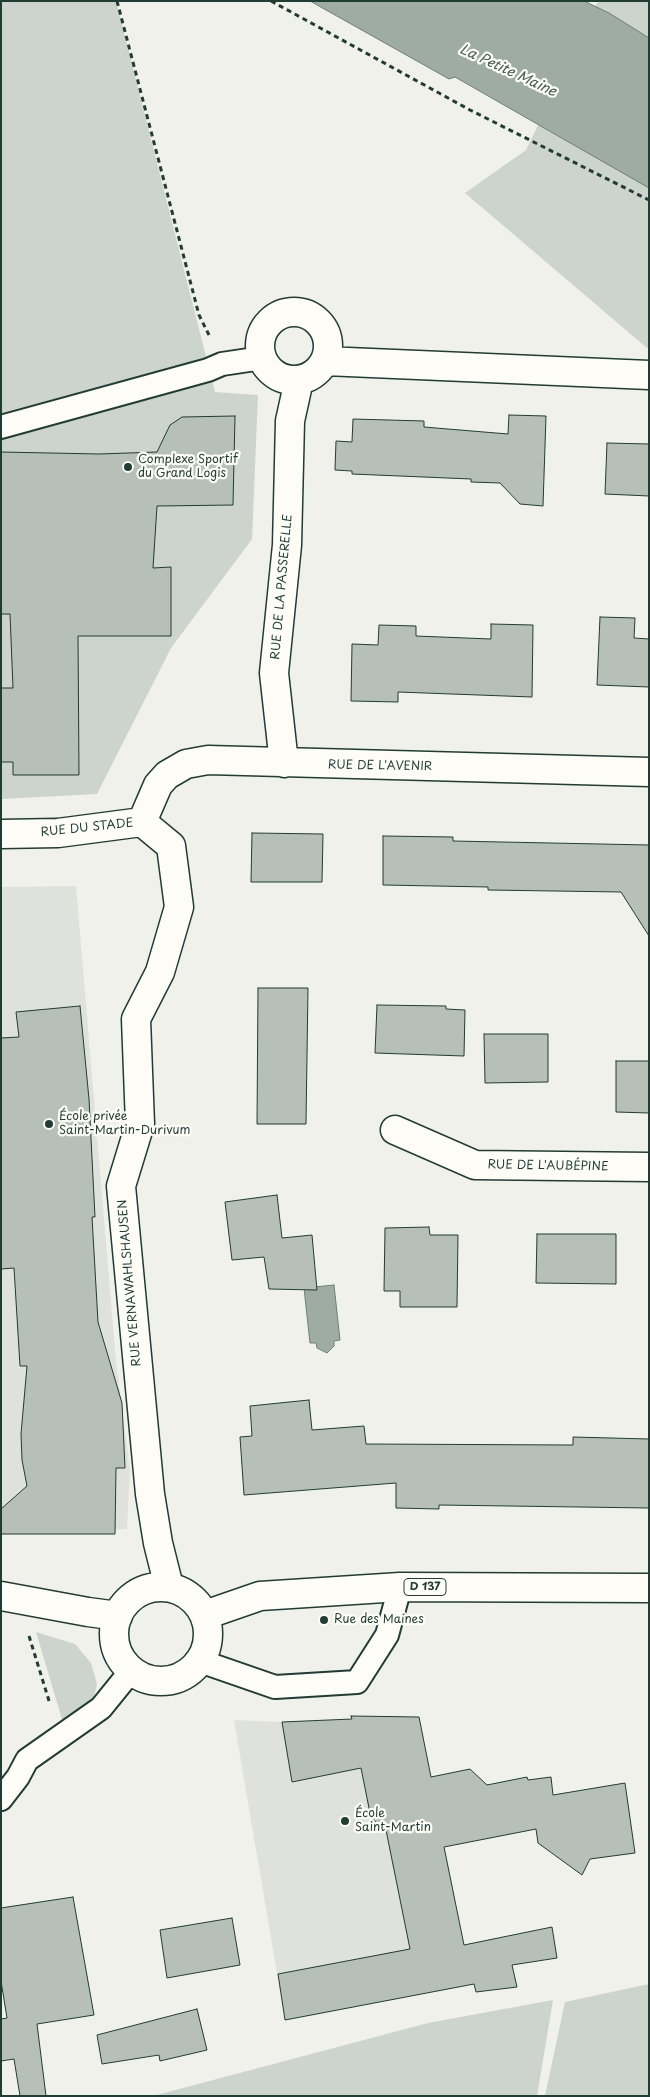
<!DOCTYPE html>
<html>
<head>
<meta charset="utf-8">
<style>
	body { margin:0 }
	#map { position:relative; width:650px; height:2097px; overflow:hidden; background:#f0f1eb; font-family:"Playpen Sans",sans-serif }
	canvas { display:block }
	.frame { position:absolute; inset:0; border:2px solid #1f3d34; pointer-events:none }
</style>
</head>
<body>
<div id="map">
<canvas width="650" height="2097"></canvas>
<div class="frame"></div>
</div>
<script>
const c = document.querySelector('canvas').getContext('2d');
c.lineJoin = 'round';
function paint(path, color) {
  c.fillStyle = color;
  c.fill(path, 'evenodd');
}
function poly(rows) {
  const path = new Path2D();
  for (const r of rows) {
    if (r.length === 3) {
      path.moveTo(r[0] + r[2], r[1]);
      path.arc(r[0], r[1], r[2], 0, 2 * Math.PI);
      continue;
    }
    path.moveTo(r[0], r[1]);
    for (let i = 2; i < r.length; i += 2) path.lineTo(r[i], r[i + 1]);
  }
  return path;
}
function trace(path, color, width, dash) {
  c.strokeStyle = color;
  c.lineWidth = width;
  c.lineCap = dash ? 'butt' : 'round';
  c.setLineDash(dash || []);
  c.stroke(path);
}
function label(font, color, halo, rows, align = 'center') {
  c.font = font + ' "Playpen Sans",sans-serif';
  c.lineWidth = 4.5;
  c.setLineDash([]);
  c.textBaseline = 'middle';
  c.strokeStyle = halo;
  c.fillStyle = color;
  for (const [text, x, y, turn = 0] of rows) {
    c.save();
    c.translate(x, y);
    c.rotate((+turn || 0) * Math.PI / 180);
    c.textAlign = isNaN(turn) ? turn : align;
    if (halo) c.strokeText(text, 0, 0);
    c.fillText(text, 0, 0);
    c.restore();
  }
}
const built = poly([
	[76,886,116,1361,130,1470,127,1529,1,1534,1,887],
	[419,1717,471,1984,285,2020,234,1720,282,1722]
]);
const green = poly([
	[1,1,116,1,215,392,258,395,252,539,171,648,97,794,1,799],
	[598,1,649,1,649,347,647,348,465,193,526,150],
	[36,1632,75,1644,91,1663,97,1684,92,1705,64,1726],
	[649,1984,649,2096,545,2096,565,2002],
	[553,2000,537,2096,153,2096,428,2023]
]);
const water = poly([
	[310,1,584,1,609,13,649,38,649,188,455,77,449,79,310,1],
	[334,1285,340,1340,334,1341,334,1346,327,1353,317,1348,316,1343,310,1343,304,1288,334,1285]
]);
const building = poly([
	[509,415,546,416,543,506,520,504,500,483,471,482,471,479,352,474,352,471,335,470,336,441,352,442,353,419,424,421,424,427,508,434,509,415],
	[235,416,233,505,157,506,153,568,171,567,171,636,78,636,79,775,13,775,13,762,1,762,1,688,13,688,10,614,1,614,1,452,99,454,157,452,170,425,182,417,235,416],
	[607,443,649,444,649,496,605,494,607,443],
	[600,617,635,618,634,638,649,639,649,687,597,685,600,617],
	[491,624,533,625,532,697,398,692,398,702,351,701,352,644,378,645,379,625,416,626,416,636,491,639,491,624],
	[252,833,323,834,322,882,251,882,252,833],
	[383,836,453,837,453,841,649,845,649,936,621,892,488,890,488,887,383,885,383,836],
	[258,988,308,988,306,1124,257,1124,258,988],
	[377,1005,446,1006,446,1009,465,1010,464,1056,375,1053,377,1005],
	[80,1006,89,1099,95,1217,92,1217,98,1322,122,1403,125,1468,116,1468,115,1534,1,1534,1,1509,27,1486,22,1460,21,1434,27,1366,20,1366,14,1268,1,1269,1,1038,19,1037,16,1012,80,1006],
	[484,1034,548,1034,548,1082,485,1083,484,1034],
	[616,1061,649,1061,649,1113,616,1112,616,1061],
	[277,1195,282,1238,312,1235,317,1290,269,1289,264,1257,232,1260,225,1202,277,1195],
	[429,1227,430,1235,458,1235,457,1307,400,1307,400,1291,384,1291,385,1228,429,1227],
	[537,1234,616,1234,616,1284,536,1283,537,1234],
	[309,1400,312,1430,364,1426,366,1444,573,1445,573,1437,649,1439,649,1508,439,1505,439,1509,396,1508,396,1483,244,1495,240,1437,252,1436,250,1406,309,1400],
	[351,1716,419,1717,431,1777,470,1769,487,1785,527,1777,528,1780,551,1777,553,1795,625,1783,635,1853,590,1859,582,1875,538,1843,536,1829,444,1847,464,1945,552,1927,557,1958,512,1965,517,1987,476,1992,474,1984,285,2020,278,1974,410,1949,386,1830,371,1818,361,1768,292,1782,282,1722,352,1719,351,1716],
	[73,1897,94,2015,37,2024,46,2096,20,2096,14,2059,1,2061,1,2019,7,2018,1,1981,1,1908,73,1897],
	[232,1918,240,1965,167,1978,160,1930,232,1918],
	[197,2009,207,2050,160,2061,159,2055,102,2064,97,2035,197,2009]
]);
const path = poly([
	[117,1,199,315,209,335],
	[271,1,470,110,649,200],
	[29,1636,50,1704]
]);
const lane = poly([
	[1,427,208,370,222,364,262,358],
	[200,1661,275,1687,357,1682,387,1635,400,1587],
	[1,1799,18,1777,27,1760,101,1708,131,1671]
]);
const street = poly([
	[294,346,34],
	[325,361,649,375],
	[284,763,274,673,287,545,290,421,299,380],
	[142,822,171,846,179,907,160,972,136,1019,140,1124,121,1186,150,1494,158,1543,169,1587],
	[142,822,158,785,167,775,186,764,208,760,649,772],
	[1,834,58,833,142,822],
	[395,1130,475,1165,649,1167]
]);
const primary = poly([
	[161,1634,47],
	[1,1596,88,1612,118,1616],
	[205,1615,260,1596,400,1587,649,1588]
]);
const markers = [
	[128,467,5,"#1f3d34"],
	[49,1124,5,"#1f3d34"],
	[324,1620,5,"#1f3d34"],
	[345,1821,5,"#1f3d34"]
];
const shields = [
	[425,1587,42]
];
const shieldNames = [
	["D 137",425,1587]
];
const poiNames = [
	["Complexe Sportif",138,460],
	["du Grand Logis",138,474],
	["École privée",59,1117],
	["Saint-Martin-Durivum",59,1131],
	["Rue des Maines",334,1620],
	["École",355,1814],
	["Saint-Martin",355,1828]
];
const streetNames = [
	["RUE DE LA PASSERELLE",282,587,-85],
	["RUE DE L'AVENIR",380,766,1],
	["RUE DU STADE",87,828,-6],
	["RUE DE L'AUBÉPINE",548,1166,1],
	["RUE VERNAWAHLSHAUSEN",130,1283,-95]
];
const waterNames = [
	["La Petite Maine",508,71,25]
];
paint(built, '#dfe2dc');
paint(green, '#cdd3cd');
paint(water, '#9faca4');
trace(water, '#6c8077', 1);
paint(building, '#b6bfb8');
trace(building, '#1f3d34', 1);
trace(lane, '#1f3d34', 26);
trace(street, '#1f3d34', 31);
trace(primary, '#1f3d34', 31);
trace(path, '#1f3d34', 3, [5, 4]);
trace(lane, '#fdfcf7', 22);
trace(street, '#fdfcf7', 28);
trace(primary, '#fdfcf7', 28);
for (const [x, y, r, color] of markers) {
  const dot = new Path2D();
  dot.arc(x, y, r, 0, 2 * Math.PI);
  c.fillStyle = color;
  c.fill(dot);
  trace(dot, '#fdfcf7', 2);
}
for (const [x, y, w] of shields) {
  const box = new Path2D();
  box.roundRect(x - w / 2, y - 8.5, w, 17, 4);
  c.fillStyle = '#fdfcf7';
  c.fill(box);
  trace(box, '#1f3d34', 1);
}
label('bold 11px', '#1f3d34', null, shieldNames);
label('12px', '#1f3d34', '#fdfcf7', poiNames, 'left');
label('12px', '#1f3d34', '#fdfcf7', streetNames);
label('italic 14px', '#455e56', '#fdfcf7', waterNames);
</script>
</body>
</html>
